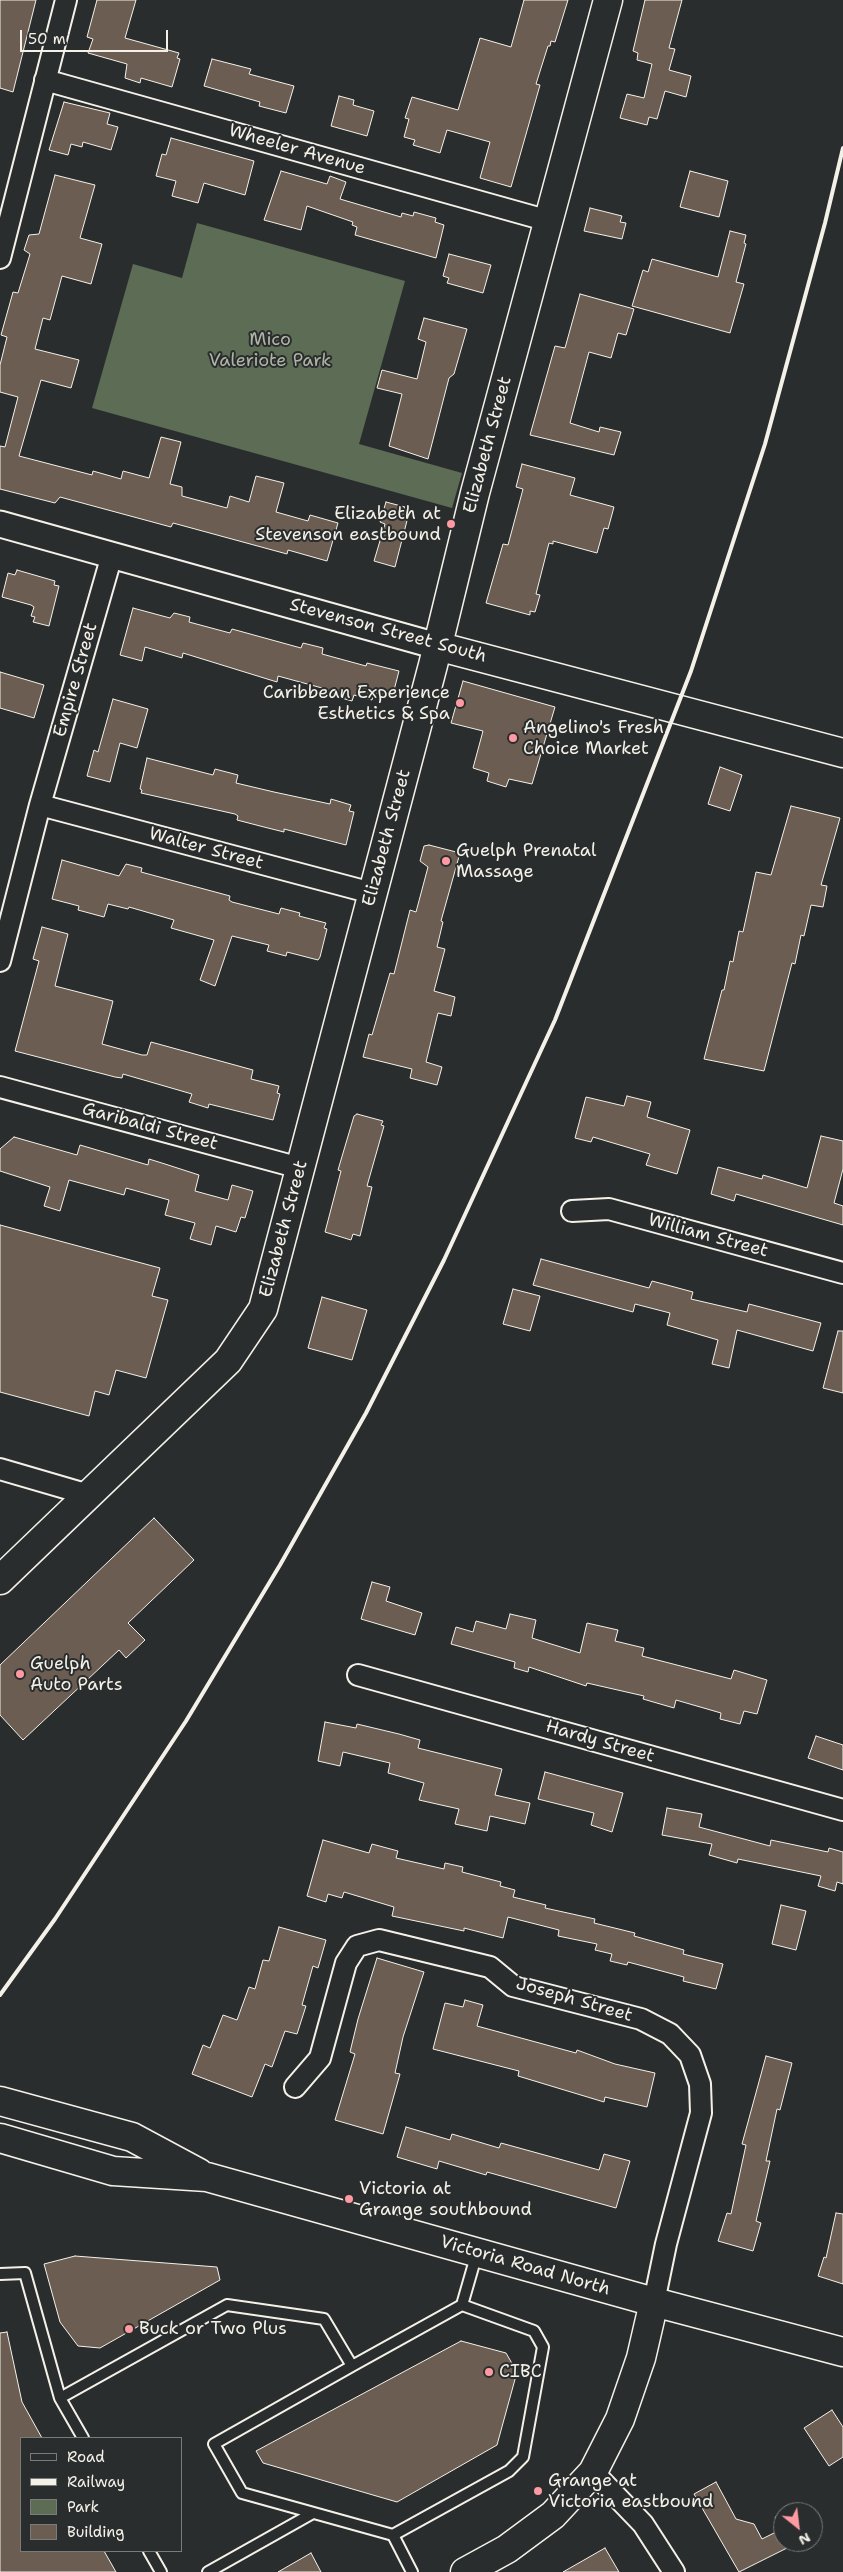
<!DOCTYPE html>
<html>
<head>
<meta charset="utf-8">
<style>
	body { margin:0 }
	#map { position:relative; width:843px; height:2572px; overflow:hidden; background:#2a2d2e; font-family:"Shantell Sans",sans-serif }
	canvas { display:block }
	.legend { position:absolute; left:20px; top:2437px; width:162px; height:115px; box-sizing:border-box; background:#2a2d2e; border:1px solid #7b7b78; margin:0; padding:6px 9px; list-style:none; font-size:15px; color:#f4f1e8 }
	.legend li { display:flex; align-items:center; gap:10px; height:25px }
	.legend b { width:25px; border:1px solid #7b7b78 }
	.north { position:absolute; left:773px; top:2502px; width:50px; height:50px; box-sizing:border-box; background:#2a2d2e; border:1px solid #7b7b78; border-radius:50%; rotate:151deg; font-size:14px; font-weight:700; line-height:20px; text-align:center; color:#f4f1e8 }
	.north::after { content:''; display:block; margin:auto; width:18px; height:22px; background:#ff9aa2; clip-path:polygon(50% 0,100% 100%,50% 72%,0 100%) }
	.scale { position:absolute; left:20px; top:30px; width:148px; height:22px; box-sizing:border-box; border:2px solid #f4f1e8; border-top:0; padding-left:6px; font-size:15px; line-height:18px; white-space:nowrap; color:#f4f1e8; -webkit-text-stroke:4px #2a2d2e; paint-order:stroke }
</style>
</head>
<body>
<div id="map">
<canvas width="843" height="2572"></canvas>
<ul class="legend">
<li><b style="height:6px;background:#2a2d2e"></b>Road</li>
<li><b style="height:6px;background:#f4f1e8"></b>Railway</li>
<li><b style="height:14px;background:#5d6c54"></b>Park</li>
<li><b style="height:14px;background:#6c5d53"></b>Building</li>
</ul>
<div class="north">N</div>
<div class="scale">50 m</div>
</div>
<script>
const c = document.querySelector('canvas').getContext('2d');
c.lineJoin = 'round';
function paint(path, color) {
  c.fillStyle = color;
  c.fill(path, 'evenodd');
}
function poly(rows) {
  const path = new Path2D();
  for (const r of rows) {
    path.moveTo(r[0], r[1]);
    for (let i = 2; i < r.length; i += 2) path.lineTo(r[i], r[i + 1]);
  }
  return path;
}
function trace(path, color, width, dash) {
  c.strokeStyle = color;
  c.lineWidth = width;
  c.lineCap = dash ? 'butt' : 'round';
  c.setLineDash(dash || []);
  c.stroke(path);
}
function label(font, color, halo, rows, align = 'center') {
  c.font = font + ' "Shantell Sans",sans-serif';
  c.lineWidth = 4;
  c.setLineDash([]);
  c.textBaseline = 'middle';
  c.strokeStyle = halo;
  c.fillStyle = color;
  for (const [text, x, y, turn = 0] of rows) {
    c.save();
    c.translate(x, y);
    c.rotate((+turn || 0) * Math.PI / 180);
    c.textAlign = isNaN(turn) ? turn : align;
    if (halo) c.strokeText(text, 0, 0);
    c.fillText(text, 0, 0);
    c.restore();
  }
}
const green = poly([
	[197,223,405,281,359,444,462,473,452,508,92,408,133,264,182,278]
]);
const water = poly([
	[785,2509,791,2512,783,2512,783,2526,777,2524,775,2517,785,2509]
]);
const building = poly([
	[0,0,36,0,13,92,0,88,0,0],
	[97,0,136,0,125,38,179,53,177,58,180,59,172,87,141,78,140,83,125,78,127,64,88,53,93,39,87,37,97,0],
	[524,0,568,0,555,42,551,41,550,46,548,46,536,84,540,85,511,187,480,178,490,142,447,130,440,153,413,145,415,140,404,137,409,119,405,118,412,97,458,110,480,38,511,47,524,0],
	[645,0,682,0,669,48,675,49,669,70,691,76,686,97,665,91,657,119,649,117,647,125,620,118,627,94,644,98,652,64,637,60,638,53,633,51,645,0],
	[212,59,251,69,249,74,294,86,286,113,259,106,260,102,204,86,212,59],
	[339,96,354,100,353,105,374,111,367,136,331,126,339,96],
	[64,102,110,113,107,124,118,127,111,150,83,142,82,147,71,144,68,155,49,150,64,102],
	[171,138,254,161,245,195,204,183,198,203,172,196,176,181,156,176,162,154,166,155,171,138],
	[281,171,327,184,330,176,346,182,340,199,401,217,402,213,413,216,414,212,436,218,435,222,444,225,436,258,355,235,357,227,352,225,353,222,307,206,301,230,264,220,281,171],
	[690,171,728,181,719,217,680,207,690,171],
	[55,175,95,185,80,238,102,244,91,284,62,276,50,320,43,318,35,349,79,360,71,388,41,380,19,456,92,475,93,471,121,479,123,471,149,478,161,437,181,442,170,484,182,487,182,496,227,508,230,496,249,502,256,476,284,483,276,512,308,521,310,515,338,523,327,561,288,550,287,554,173,523,171,527,60,497,55,503,0,489,0,446,5,447,18,397,0,392,0,365,7,337,1,335,13,292,18,293,30,254,24,250,29,235,39,234,55,175],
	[590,208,622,216,620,222,626,223,622,239,584,231,590,208],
	[730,231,746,235,744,243,746,244,736,282,744,284,730,333,632,306,643,270,648,272,652,259,718,277,730,231],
	[449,254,491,265,483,293,447,283,449,278,443,276,449,254],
	[580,294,634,309,626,335,618,333,611,358,589,352,570,423,599,432,600,427,621,432,614,455,530,435,555,346,565,348,580,294],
	[424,318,467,329,454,374,449,378,428,459,389,446,402,394,377,388,382,370,417,379,426,342,418,339,424,318],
	[522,464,575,478,570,495,614,507,608,529,604,528,597,553,553,541,553,544,549,543,536,594,540,595,535,612,530,611,530,615,486,603,503,544,508,545,523,489,516,487,522,464],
	[386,502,405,507,404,512,409,513,395,567,374,561,385,524,380,522,386,502],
	[17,570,55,581,54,585,59,586,49,626,33,622,35,617,31,616,34,607,31,605,2,597,8,573,15,575,17,570],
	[133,608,170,618,174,613,190,617,189,622,230,633,232,629,301,648,303,643,323,648,322,654,366,666,367,663,399,671,392,698,374,693,372,700,354,695,352,701,321,692,322,688,278,676,277,682,183,653,182,658,145,647,142,661,120,655,133,608],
	[0,672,44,685,34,718,0,708,0,672],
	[463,681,555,707,532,784,509,779,506,787,487,781,489,773,473,768,483,731,451,723,463,681],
	[113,699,148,709,137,748,120,743,110,782,87,776,94,750,98,752,113,699],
	[147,758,213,775,215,769,238,775,236,783,274,792,330,804,331,799,351,805,349,811,354,812,346,845,284,829,284,832,264,827,237,820,238,816,235,814,141,793,142,790,140,789,147,758],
	[720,767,742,775,730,811,708,804,720,767],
	[791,806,840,818,821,885,827,886,823,907,811,905,804,936,801,935,795,964,792,963,764,1071,704,1059,722,990,724,990,730,961,733,962,739,931,743,932,756,872,771,875,791,806],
	[429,845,460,853,441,921,443,922,437,947,445,949,434,991,455,997,451,1016,438,1013,426,1062,442,1067,437,1085,410,1078,412,1069,363,1057,369,1034,372,1035,390,973,394,974,410,910,416,912,428,867,420,861,424,846,429,845],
	[62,860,119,876,126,864,142,868,141,872,230,896,229,900,232,902,279,914,281,908,300,913,299,916,326,923,324,928,327,929,320,957,318,960,287,952,286,956,267,951,269,945,232,936,215,986,200,980,214,940,171,928,174,920,129,907,128,909,108,904,104,917,78,910,79,906,52,899,62,860],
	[42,927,68,934,55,986,113,1001,102,1044,142,1055,147,1055,151,1042,253,1070,251,1079,279,1086,277,1093,280,1094,273,1120,209,1104,208,1108,189,1102,192,1094,123,1074,122,1078,115,1077,15,1051,39,961,33,959,42,927],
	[627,1096,651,1102,647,1117,690,1130,677,1174,646,1165,650,1154,593,1137,591,1142,575,1138,586,1097,624,1106,627,1096],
	[357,1114,383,1121,381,1125,384,1126,367,1186,372,1187,360,1236,353,1234,351,1240,325,1232,341,1171,338,1170,354,1116,357,1114],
	[821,1136,843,1141,843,1169,834,1203,843,1206,843,1225,736,1194,734,1201,711,1194,718,1167,762,1179,763,1175,807,1188,821,1136],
	[14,1137,77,1155,80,1145,148,1165,149,1159,165,1164,199,1175,195,1191,228,1200,232,1185,253,1191,245,1218,241,1217,236,1232,216,1226,211,1245,190,1239,195,1223,165,1215,169,1200,126,1188,124,1195,69,1180,60,1211,44,1206,50,1187,0,1171,0,1149,14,1137],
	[0,1225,160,1268,152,1296,168,1300,146,1378,116,1370,109,1395,95,1391,89,1416,0,1392,0,1225],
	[541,1259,649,1288,652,1281,693,1292,691,1299,747,1312,749,1304,821,1323,813,1351,737,1330,729,1368,712,1364,718,1340,667,1325,670,1313,635,1304,633,1312,533,1285,541,1259],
	[513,1289,540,1296,530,1331,503,1324,513,1289],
	[322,1297,367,1310,352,1360,308,1348,322,1297],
	[838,1331,843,1331,843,1393,823,1388,838,1331],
	[154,1518,194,1560,128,1623,145,1640,126,1658,119,1650,23,1740,0,1715,0,1665,154,1518],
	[372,1582,390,1587,386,1601,422,1613,415,1635,361,1619,372,1582],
	[510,1614,536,1620,532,1638,580,1653,587,1623,618,1630,615,1641,644,1648,642,1656,731,1679,734,1670,767,1680,757,1714,744,1711,740,1724,720,1719,721,1713,676,1700,674,1708,643,1699,644,1696,587,1683,586,1686,529,1667,528,1672,514,1668,515,1662,451,1644,456,1627,473,1632,476,1621,506,1629,510,1614],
	[325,1722,356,1728,357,1724,399,1734,420,1740,418,1748,502,1769,495,1795,530,1803,525,1824,490,1816,487,1831,455,1824,459,1809,419,1800,424,1783,388,1773,390,1763,343,1752,340,1766,318,1761,325,1722],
	[816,1736,843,1745,843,1770,808,1758,816,1736],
	[545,1772,623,1793,612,1832,591,1825,594,1813,538,1799,545,1772],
	[667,1808,702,1814,699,1827,770,1846,771,1840,828,1852,829,1848,843,1852,843,1884,837,1882,835,1891,818,1886,821,1876,738,1859,737,1863,709,1855,712,1844,662,1835,667,1808],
	[323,1840,369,1853,372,1844,398,1851,396,1858,444,1869,445,1863,463,1867,462,1872,501,1882,500,1886,515,1890,513,1897,546,1905,545,1908,595,1919,594,1923,635,1933,634,1936,684,1950,683,1954,723,1964,716,1989,683,1981,684,1977,628,1962,627,1965,610,1961,612,1954,595,1950,597,1944,558,1936,559,1930,508,1917,503,1938,464,1928,464,1931,392,1916,394,1907,344,1892,342,1898,328,1894,326,1902,307,1896,323,1840],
	[781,1905,806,1911,796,1950,772,1944,781,1905],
	[279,1927,326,1940,318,1968,313,1966,302,2005,306,2006,297,2034,285,2031,272,2067,265,2064,252,2097,192,2074,203,2045,210,2048,223,2015,237,2020,249,1987,255,1989,263,1960,269,1961,279,1927],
	[377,1958,424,1972,403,2037,395,2073,400,2074,383,2134,335,2120,355,2054,350,2052,358,2019,377,1958],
	[465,2000,483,2005,477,2026,576,2053,577,2050,615,2064,655,2073,647,2107,605,2097,604,2102,518,2076,519,2071,433,2049,445,2003,463,2007,465,2000],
	[766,2056,792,2063,780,2110,777,2109,766,2161,770,2161,756,2221,761,2223,753,2251,718,2241,727,2213,731,2214,746,2145,742,2144,766,2056],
	[406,2127,450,2140,452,2134,499,2148,501,2143,599,2170,604,2154,630,2161,616,2208,487,2172,486,2175,439,2161,437,2169,397,2157,406,2127],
	[836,2213,843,2214,843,2284,818,2276,824,2257,826,2258,836,2213],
	[75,2256,217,2267,220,2280,100,2348,78,2346,60,2322,44,2264,75,2256],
	[7,2332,22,2402,42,2438,21,2438,21,2551,104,2551,116,2572,0,2572,0,2333,7,2332],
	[461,2341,506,2353,517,2372,497,2445,397,2502,263,2463,256,2451,461,2341],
	[832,2410,843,2427,843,2457,829,2466,804,2428,832,2410],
	[716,2482,736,2519,754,2524,762,2539,778,2531,787,2548,739,2572,694,2494,716,2482],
	[605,2548,619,2572,563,2572,605,2548],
	[311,2553,321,2572,278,2572,311,2553]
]);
const service = poly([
	[0,2274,25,2273,60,2398],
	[352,2366,214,2444,242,2493,393,2535],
	[83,2438,60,2398,227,2305,324,2319,352,2366,462,2305,477,2253],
	[149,2551,161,2572],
	[208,2572,313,2513],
	[412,2572,393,2535,509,2471,523,2457,543,2347,534,2331,462,2305]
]);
const minor = poly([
	[45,80,549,221],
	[0,258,66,0],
	[40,805,372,893],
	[0,961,40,805,112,555],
	[0,1087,300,1168],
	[572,1211,609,1209,843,1273],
	[0,1469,89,1495],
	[358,1675,843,1810],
	[295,2087,320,2058,346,1963,357,1946,379,1940,490,1967,513,1986,641,2019,670,2034,690,2055,700,2084,701,2113,666,2244,654,2302],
	[593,2472,643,2524,674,2572]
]);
const tertiary = poly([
	[0,524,437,646]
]);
const secondary = poly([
	[437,646,843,753],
	[0,1580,228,1361,263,1309,433,665,475,493,608,0],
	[0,2101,132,2137,199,2173],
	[0,2138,113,2171,207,2177,654,2302,843,2352],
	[465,2572,507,2549,553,2515,593,2472,620,2419,641,2358,654,2302]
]);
const rail = poly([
	[0,1995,55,1919,186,1721,280,1565,366,1413,444,1260,555,1020,691,671,765,444,825,223,843,148]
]);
const markers = [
	[451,524,5,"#ff9aa2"],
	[460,703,5,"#ff9aa2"],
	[513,738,5,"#ff9aa2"],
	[446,861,5,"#ff9aa2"],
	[20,1674,5,"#ff9aa2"],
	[349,2199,5,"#ff9aa2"],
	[129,2329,5,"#ff9aa2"],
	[489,2372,5,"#ff9aa2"],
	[538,2491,5,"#ff9aa2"]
];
const streetNames = [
	["Wheeler Avenue",297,150,16],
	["Elizabeth Street",488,445,-75],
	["Stevenson Street South",388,631,15],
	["Empire Street",76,680,-74],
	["Elizabeth Street",387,838,-75],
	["Walter Street",206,849,15],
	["Garibaldi Street",150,1127,15],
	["Elizabeth Street",284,1229,-75],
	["William Street",708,1236,15],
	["Hardy Street",600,1742,16],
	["Joseph Street",574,2000,16],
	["Victoria Road North",525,2266,16]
];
const parkNames = [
	["Mico",270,340],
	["Valeriote Park",270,361]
];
const poiNames = [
	["Elizabeth at",441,514,"right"],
	["Stevenson eastbound",441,535,"right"],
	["Caribbean Experience",450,693,"right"],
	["Esthetics & Spa",450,714,"right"],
	["Angelino's Fresh",523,728],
	["Choice Market",523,749],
	["Guelph Prenatal",456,851],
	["Massage",456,872],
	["Guelph",30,1664],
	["Auto Parts",30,1685],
	["Victoria at",359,2189],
	["Grange southbound",359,2210],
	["Buck or Two Plus",139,2329],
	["CIBC",499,2372],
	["Grange at",548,2481],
	["Victoria eastbound",548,2502]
];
paint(green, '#5d6c54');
paint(water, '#4e6c70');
trace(water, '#90a1a0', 1);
paint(building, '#6c5d53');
trace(building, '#f4f1e8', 1);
trace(service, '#f4f1e8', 14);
trace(minor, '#f4f1e8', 24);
trace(tertiary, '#f4f1e8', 29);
trace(secondary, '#f4f1e8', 31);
trace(service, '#2a2d2e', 10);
trace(minor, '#2a2d2e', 20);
trace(tertiary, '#2a2d2e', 25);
trace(secondary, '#2a2d2e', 28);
trace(rail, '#f4f1e8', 4);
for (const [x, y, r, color] of markers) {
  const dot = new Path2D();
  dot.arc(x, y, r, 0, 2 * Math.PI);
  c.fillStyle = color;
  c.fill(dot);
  trace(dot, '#2a2d2e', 2);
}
label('18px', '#f4f1e8', '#2a2d2e', streetNames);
label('18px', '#b0b5a5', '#2a2d2e', parkNames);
label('18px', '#f4f1e8', '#2a2d2e', poiNames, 'left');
</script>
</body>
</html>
